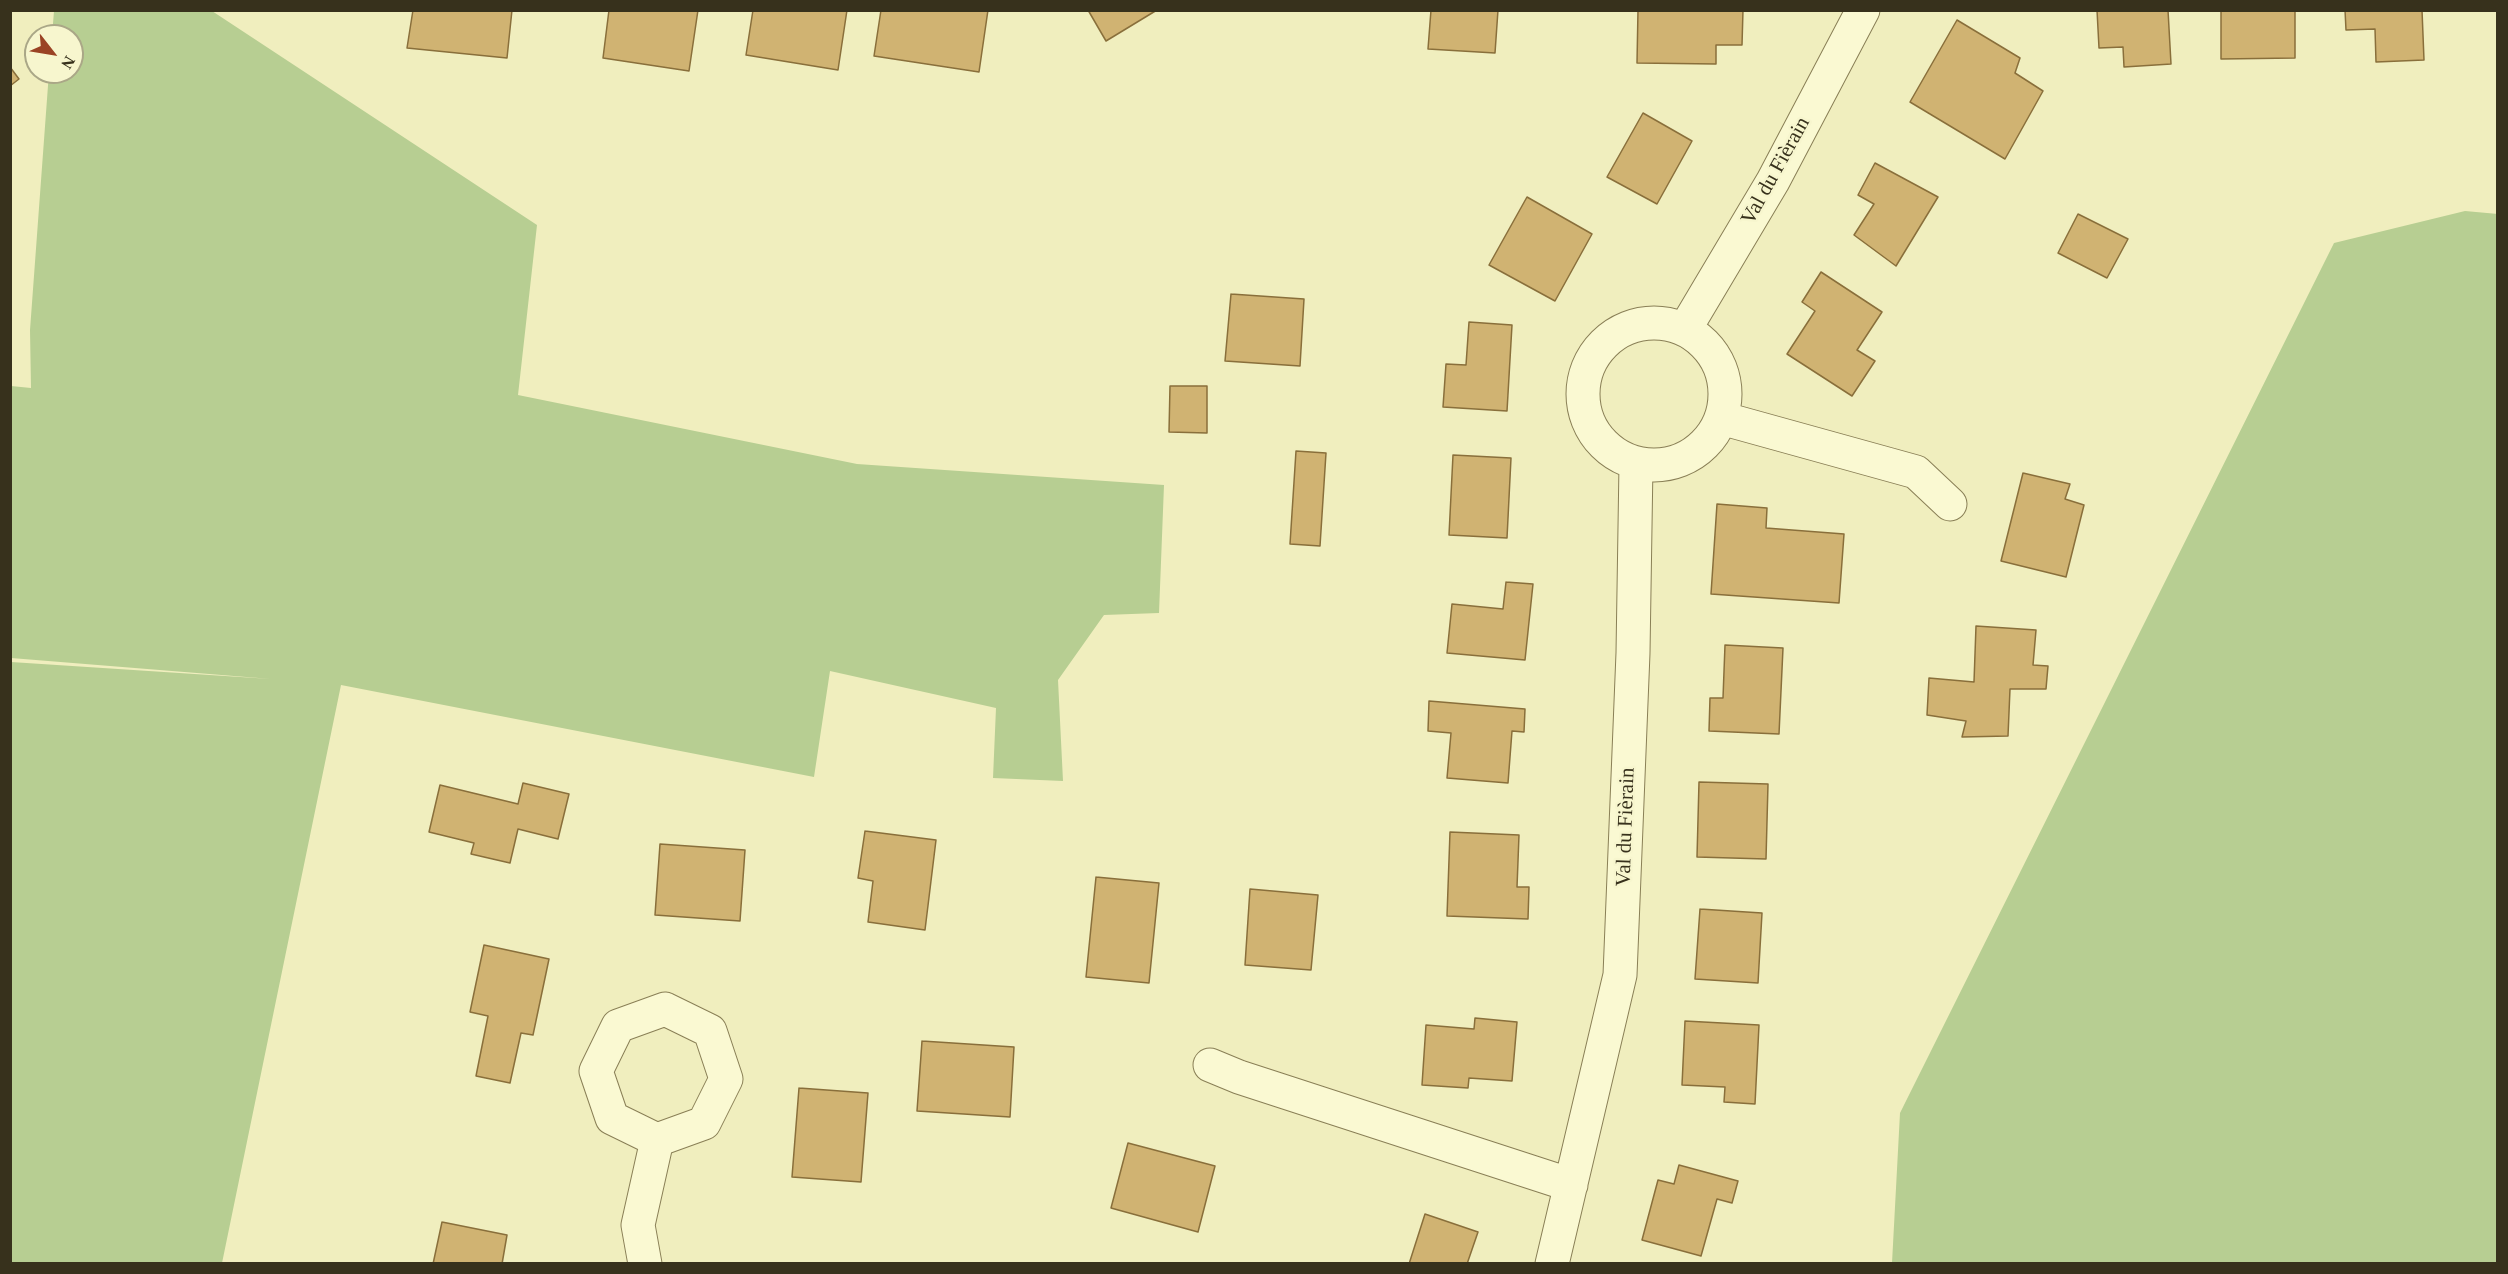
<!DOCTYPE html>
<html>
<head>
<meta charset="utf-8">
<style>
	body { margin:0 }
	#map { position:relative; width:2508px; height:1274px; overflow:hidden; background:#f0eebe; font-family:Georgia,serif }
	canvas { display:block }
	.frame { position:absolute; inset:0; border:12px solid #37311c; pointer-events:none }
	.north { position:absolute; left:24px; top:24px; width:60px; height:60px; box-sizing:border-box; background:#f7f6ce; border:2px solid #aaa787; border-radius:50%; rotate:121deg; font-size:16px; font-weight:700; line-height:24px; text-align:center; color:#37311c }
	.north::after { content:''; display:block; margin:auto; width:21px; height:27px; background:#9a4324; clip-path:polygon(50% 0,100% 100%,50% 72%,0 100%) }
</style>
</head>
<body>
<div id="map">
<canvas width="2508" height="1274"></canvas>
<div class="frame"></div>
<div class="north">N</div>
</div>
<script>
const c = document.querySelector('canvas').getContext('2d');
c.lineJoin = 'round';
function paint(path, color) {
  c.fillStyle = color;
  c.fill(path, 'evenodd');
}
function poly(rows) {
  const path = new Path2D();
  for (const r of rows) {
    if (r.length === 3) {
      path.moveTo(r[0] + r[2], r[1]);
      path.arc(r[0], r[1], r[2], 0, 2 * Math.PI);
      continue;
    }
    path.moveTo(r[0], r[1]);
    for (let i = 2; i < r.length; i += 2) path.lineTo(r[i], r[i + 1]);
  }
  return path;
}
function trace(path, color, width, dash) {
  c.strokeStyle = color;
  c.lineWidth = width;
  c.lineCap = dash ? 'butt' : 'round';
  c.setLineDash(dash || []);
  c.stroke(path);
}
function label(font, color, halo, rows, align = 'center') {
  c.font = font + ' Georgia,serif';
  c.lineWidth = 5;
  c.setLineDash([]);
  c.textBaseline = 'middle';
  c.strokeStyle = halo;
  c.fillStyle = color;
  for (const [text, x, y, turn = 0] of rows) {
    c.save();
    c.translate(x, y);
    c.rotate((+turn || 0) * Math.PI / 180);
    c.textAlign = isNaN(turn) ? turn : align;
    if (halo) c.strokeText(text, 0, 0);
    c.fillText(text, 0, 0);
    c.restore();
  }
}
const green = poly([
	[54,11,212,11,537,225,518,395,857,464,1164,485,1159,613,1104,615,1058,680,1063,781,993,778,996,708,830,671,814,777,341,685,222,1263,11,1263,11,662,271,679,11,658,11,386,31,388,30,330,49,72,72,72,72,36,52,36],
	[2465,211,2498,214,2497,1263,1892,1263,1900,1113,2334,243]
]);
const building = poly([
	[413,10,512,10,507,58,407,48,413,10],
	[609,10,698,10,689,71,603,58,609,10],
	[753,10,847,10,838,70,746,55,753,10],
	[881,10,988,10,979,72,874,56,881,10],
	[1088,10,1157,10,1106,41,1088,10],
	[1431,10,1498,10,1495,53,1428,49,1431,10],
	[1638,10,1743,10,1742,45,1716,45,1716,64,1637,63,1638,10],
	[2097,10,2168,10,2171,64,2124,67,2123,47,2099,48,2097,10],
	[2221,10,2295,10,2295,58,2221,59,2221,10],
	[2345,10,2422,10,2424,60,2376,62,2375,29,2346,30,2345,10],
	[1957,20,2020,58,2015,73,2043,91,2005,159,1910,102,1957,20],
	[10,67,19,79,10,86,10,67],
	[1643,113,1692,141,1657,204,1607,177,1643,113],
	[1875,163,1938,197,1896,266,1854,235,1874,204,1858,195,1875,163],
	[1527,197,1592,234,1555,301,1489,265,1527,197],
	[2078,214,2128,239,2107,278,2058,253,2078,214],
	[1821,272,1882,312,1857,350,1875,361,1852,396,1787,354,1815,311,1802,302,1821,272],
	[1231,294,1304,299,1300,366,1225,361,1231,294],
	[1469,322,1512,325,1507,411,1443,407,1446,364,1466,365,1469,322],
	[1170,386,1207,386,1207,433,1169,432,1170,386],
	[1296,451,1326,453,1320,546,1290,544,1296,451],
	[1453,455,1511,458,1507,538,1449,535,1453,455],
	[2023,473,2070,484,2065,499,2084,505,2066,577,2001,561,2023,473],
	[1717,504,1767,508,1766,528,1844,534,1839,603,1711,594,1717,504],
	[1506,582,1533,584,1525,660,1447,653,1452,604,1503,609,1506,582],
	[1976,626,2036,630,2033,665,2048,666,2046,689,2010,689,2008,736,1962,737,1966,721,1927,715,1929,678,1974,682,1976,626],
	[1725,645,1783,648,1779,734,1709,731,1710,698,1723,698,1725,645],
	[1429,701,1525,709,1524,732,1512,731,1508,783,1447,778,1451,733,1428,731,1429,701],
	[1699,782,1768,784,1766,859,1697,857,1699,782],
	[523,783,569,794,558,839,518,829,510,863,471,854,474,843,429,832,440,785,518,804,523,783],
	[865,831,936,840,925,930,868,922,873,881,858,878,865,831],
	[1450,832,1519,835,1517,887,1529,887,1528,919,1447,916,1450,832],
	[660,844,745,850,740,921,655,915,660,844],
	[1096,877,1159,883,1149,983,1086,977,1096,877],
	[1250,889,1318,895,1311,970,1245,965,1250,889],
	[1700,909,1762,913,1758,983,1695,979,1700,909],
	[484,945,549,959,533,1035,521,1033,510,1083,476,1076,488,1016,470,1012,484,945],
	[1475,1018,1517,1022,1512,1081,1469,1078,1468,1088,1422,1085,1426,1025,1474,1029,1475,1018],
	[1685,1021,1759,1025,1755,1104,1724,1102,1725,1087,1682,1085,1685,1021],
	[922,1041,1014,1047,1010,1117,917,1111,922,1041],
	[799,1088,868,1093,861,1182,792,1177,799,1088],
	[1128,1143,1215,1166,1198,1232,1111,1208,1128,1143],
	[1679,1165,1738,1181,1732,1203,1717,1199,1701,1256,1642,1240,1658,1180,1674,1184,1679,1165],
	[1425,1214,1478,1232,1467,1264,1409,1264,1425,1214],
	[442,1222,507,1235,502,1264,433,1264,442,1222]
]);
const minor = poly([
	[1654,394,71],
	[1685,329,1773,181,1863,10],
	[1721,418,1916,472,1950,504],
	[665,1009,710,1031,726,1079,704,1123,657,1140,612,1118,596,1071,618,1026,665,1009],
	[1210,1065,1239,1077,1571,1185],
	[645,1264,638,1225,657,1140],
	[1552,1264,1620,975,1633,653,1636,464]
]);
const streetNames = [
	["Val du Fièrain",1776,171,-61],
	["Val du Fièrain",1626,827,-88]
];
paint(green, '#b7ce92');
paint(building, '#d0b372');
trace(building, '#896f3b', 1.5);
trace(minor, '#897f56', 35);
trace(minor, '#faf9d2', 33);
label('21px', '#37311c', '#f7f6ce', streetNames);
</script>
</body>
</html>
